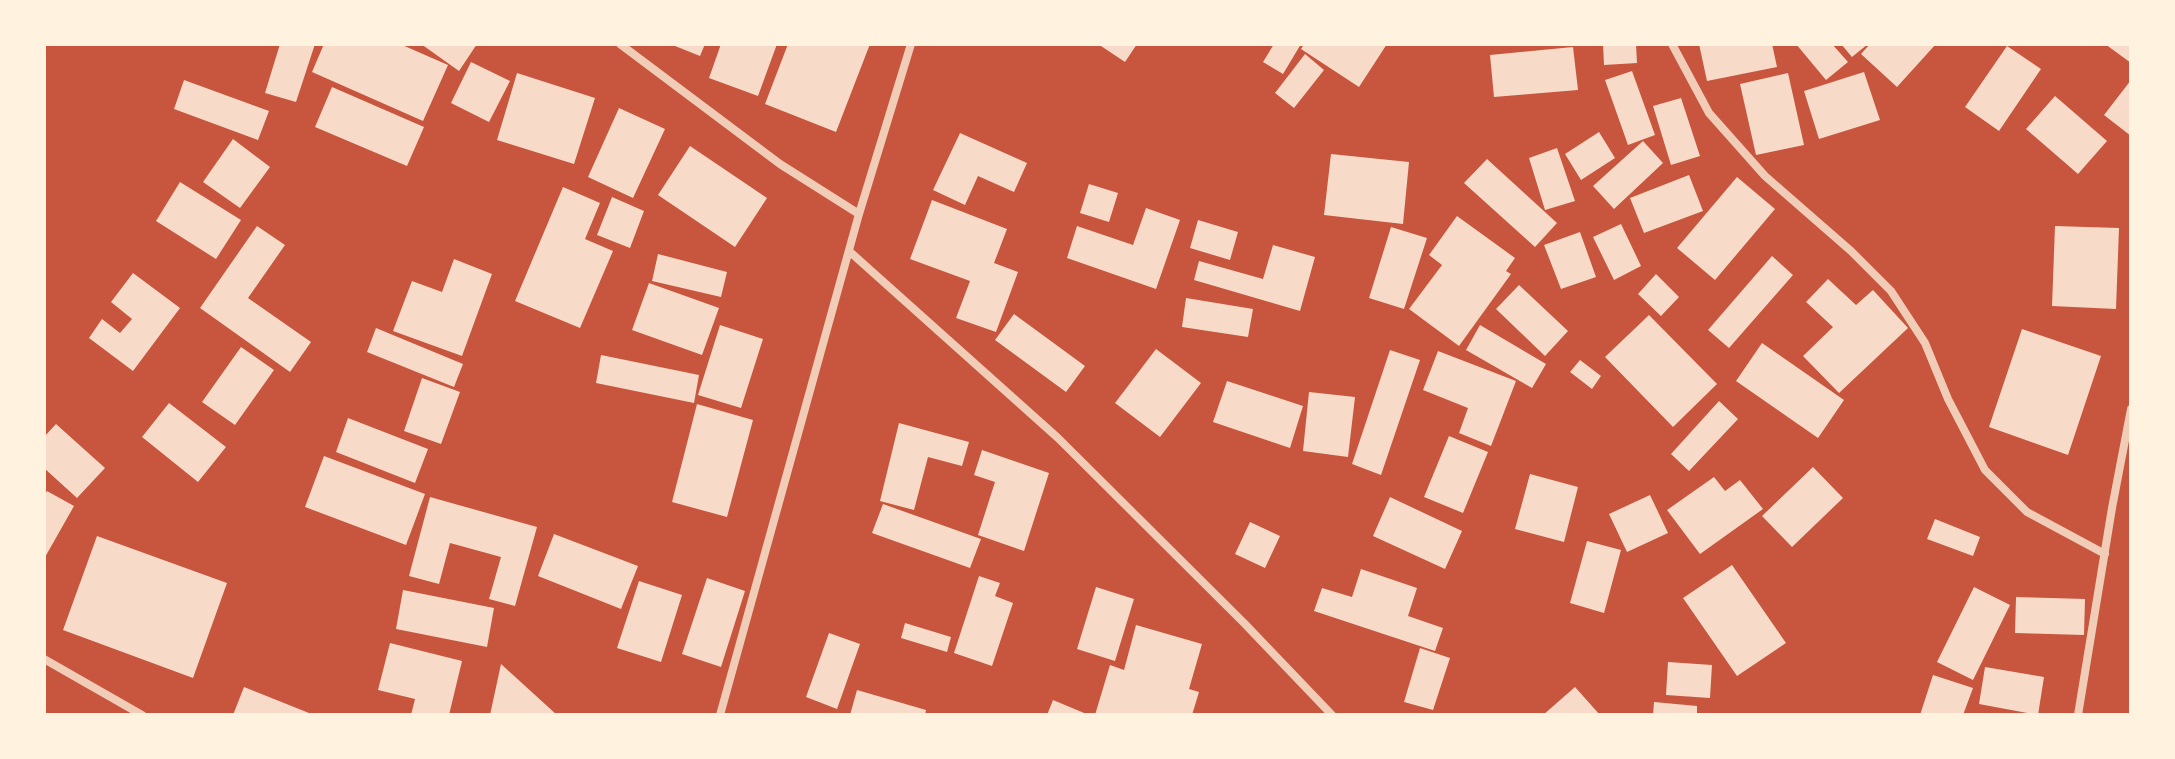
<!DOCTYPE html>
<html>
<head>
<meta charset="utf-8">
<style>
	body { margin:0 }
	#map { position:relative; width:2175px; height:759px; overflow:hidden; background:#c8553d; font-family:"DejaVu Sans",sans-serif }
	canvas { display:block }
	.frame { position:absolute; inset:0; border:46px solid #fff3e0; pointer-events:none }
</style>
</head>
<body>
<div id="map">
<canvas width="2175" height="759"></canvas>
<div class="frame"></div>
</div>
<script>
const c = document.querySelector('canvas').getContext('2d');
c.lineJoin = 'round';
function paint(path, color) {
  c.fillStyle = color;
  c.fill(path, 'evenodd');
}
function poly(rows) {
  const path = new Path2D();
  for (const r of rows) {
    path.moveTo(r[0], r[1]);
    for (let i = 2; i < r.length; i += 2) path.lineTo(r[i], r[i + 1]);
  }
  return path;
}
function trace(path, color, width, dash) {
  c.strokeStyle = color;
  c.lineWidth = width;
  c.lineCap = dash ? 'butt' : 'round';
  c.setLineDash(dash || []);
  c.stroke(path);
}
const building = poly([
	[280,44,315,44,296,102,265,93],
	[324,44,400,44,448,65,423,121,312,72],
	[421,44,477,44,459,71],
	[670,44,705,44,700,56],
	[721,44,777,44,758,96,709,78],
	[788,44,870,44,836,132,765,104],
	[1098,44,1137,44,1125,62],
	[1274,44,1301,44,1283,74,1263,62],
	[1304,44,1387,44,1359,87,1301,49],
	[1603,44,1636,44,1637,63,1604,65],
	[1699,44,1772,44,1777,67,1707,81],
	[1796,44,1832,44,1848,62,1826,80],
	[1841,44,1868,44,1852,57],
	[1870,44,1936,44,1897,87,1861,54],
	[2105,44,2131,44,2131,63],
	[2007,46,2041,69,1999,131,1965,107],
	[1573,47,1578,90,1494,97,1490,55],
	[1305,54,1324,70,1294,108,1275,93],
	[471,62,510,81,489,122,451,103],
	[1632,71,1655,135,1628,145,1605,80],
	[1864,72,1880,120,1819,139,1804,91],
	[517,73,595,98,574,164,497,140],
	[1788,73,1804,145,1756,155,1740,84],
	[184,80,269,111,258,140,174,109],
	[2131,80,2131,136,2104,115],
	[332,87,424,127,407,166,315,127],
	[2055,96,2107,141,2078,174,2026,129],
	[1681,98,1700,156,1671,165,1653,106],
	[619,108,665,129,633,198,588,177],
	[1599,132,1615,158,1581,180,1565,154],
	[960,133,1027,163,1014,192,978,176,965,205,933,190],
	[233,139,270,167,240,208,203,182],
	[1643,141,1663,163,1614,209,1593,186],
	[690,146,767,198,735,247,658,195],
	[1557,148,1575,201,1545,210,1529,158],
	[1331,154,1409,162,1403,224,1324,215],
	[1487,159,1557,223,1535,247,1464,183],
	[1689,175,1703,211,1644,233,1630,198],
	[1737,177,1775,209,1715,280,1677,248],
	[180,182,241,220,216,259,156,221],
	[1089,184,1118,193,1109,222,1080,213],
	[563,187,600,203,585,239,613,251,580,328,515,301],
	[612,197,644,211,630,248,597,235],
	[932,200,1007,229,994,263,1018,272,996,332,956,318,970,281,910,259],
	[1146,208,1180,220,1156,289,1067,258,1077,226,1133,245],
	[1457,216,1515,258,1506,271,1511,274,1459,346,1409,309,1442,265,1429,255],
	[1198,220,1238,232,1230,260,1190,248],
	[1621,224,1641,266,1614,280,1593,237],
	[257,226,285,245,248,298,311,342,290,372,200,308],
	[2055,226,2119,228,2116,309,2052,306],
	[1391,227,1427,238,1404,309,1369,298],
	[1580,232,1596,277,1561,289,1544,245],
	[1273,245,1315,257,1300,311,1194,280,1199,261,1263,279],
	[658,254,727,272,721,297,652,281],
	[1772,256,1793,275,1729,348,1708,330],
	[454,259,492,274,462,356,393,331,412,281,442,292],
	[133,273,180,308,133,371,89,338,102,319,120,333,132,319,111,302],
	[1656,274,1679,297,1661,316,1638,294],
	[1828,279,1856,305,1873,290,1908,328,1839,393,1803,356,1833,327,1806,302],
	[649,283,719,308,702,355,632,330],
	[1519,285,1568,331,1545,356,1496,309],
	[1186,298,1253,309,1248,337,1182,327],
	[1014,314,1085,366,1066,392,995,340],
	[1649,315,1717,384,1673,427,1605,357],
	[720,325,763,339,741,408,698,395],
	[1480,325,1546,364,1532,388,1466,350],
	[376,328,463,364,454,387,367,352],
	[2022,329,2101,356,2068,455,1989,427],
	[1762,343,1844,400,1818,438,1736,381],
	[241,347,274,370,235,425,202,402],
	[1156,349,1201,383,1160,437,1115,403],
	[1390,350,1420,360,1381,475,1352,464],
	[1438,351,1516,381,1491,446,1459,433,1468,408,1423,390],
	[601,355,699,375,694,403,596,383],
	[1580,360,1601,376,1592,389,1570,372],
	[422,378,460,392,441,444,404,431],
	[1227,381,1303,406,1290,448,1213,422],
	[1309,392,1355,397,1348,457,1303,451],
	[1719,401,1738,419,1689,471,1671,454],
	[169,403,226,447,198,482,142,437],
	[697,404,753,420,727,517,672,502],
	[348,418,428,449,415,483,336,452],
	[899,423,969,442,962,466,928,457,914,510,880,501],
	[56,424,105,468,77,498,44,468,44,437],
	[1449,436,1488,452,1463,513,1424,497],
	[982,450,1049,473,1024,551,978,535,995,482,974,475],
	[324,456,425,494,406,545,305,507],
	[1813,467,1843,498,1792,547,1762,516],
	[1530,474,1578,487,1564,542,1515,529],
	[1714,477,1725,491,1740,480,1763,509,1700,554,1667,510],
	[47,491,74,506,44,559,44,496],
	[1650,495,1668,533,1627,552,1609,514],
	[430,497,537,527,515,606,489,599,501,557,450,543,439,584,409,576],
	[1390,497,1462,531,1445,569,1373,536],
	[883,504,981,539,970,568,872,533],
	[1935,519,1980,537,1973,556,1927,539],
	[1250,522,1280,536,1265,568,1235,554],
	[554,534,638,566,621,609,538,576],
	[97,536,227,583,193,678,63,630],
	[1587,541,1621,550,1604,613,1570,603],
	[1732,565,1786,643,1737,676,1683,598],
	[1361,569,1417,588,1408,616,1443,628,1435,651,1314,611,1322,588,1352,597],
	[979,576,1000,583,995,596,1013,603,992,666,954,653],
	[707,578,745,591,721,667,682,654],
	[639,581,682,595,661,662,617,648],
	[1096,587,1134,599,1115,661,1077,649],
	[1974,587,2010,605,1973,680,1937,662],
	[403,590,494,608,487,647,396,629],
	[2016,597,2085,599,2084,635,2015,633],
	[905,623,951,637,947,652,901,638],
	[1136,625,1202,644,1189,689,1199,692,1192,715,1095,715,1110,665,1124,670],
	[829,633,860,644,837,709,806,697],
	[390,643,462,661,449,715,411,715,415,699,378,690],
	[1420,648,1450,658,1433,710,1404,702],
	[1668,662,1712,665,1710,698,1666,695],
	[501,664,557,715,490,715],
	[1985,667,2044,677,2038,715,1979,704],
	[1933,675,1973,688,1963,715,1920,715],
	[244,687,314,715,233,715],
	[1575,687,1600,715,1543,715],
	[857,690,926,710,925,715,850,715],
	[1053,700,1089,715,1047,715],
	[1654,702,1697,706,1697,715,1653,715]
]);
const minor = poly([
	[620,44,780,164,859,214],
	[1672,44,1709,113,1765,176,1851,251,1891,291,1925,343,1948,399,1985,470,2027,512,2105,554],
	[849,251,1058,438,1244,623,1332,715],
	[44,659,142,715],
	[720,715,859,214,911,44],
	[2078,715,2112,508,2131,409]
]);
paint(building, '#f7dbc8');
trace(minor, '#f1ccb7', 8);
</script>
</body>
</html>
